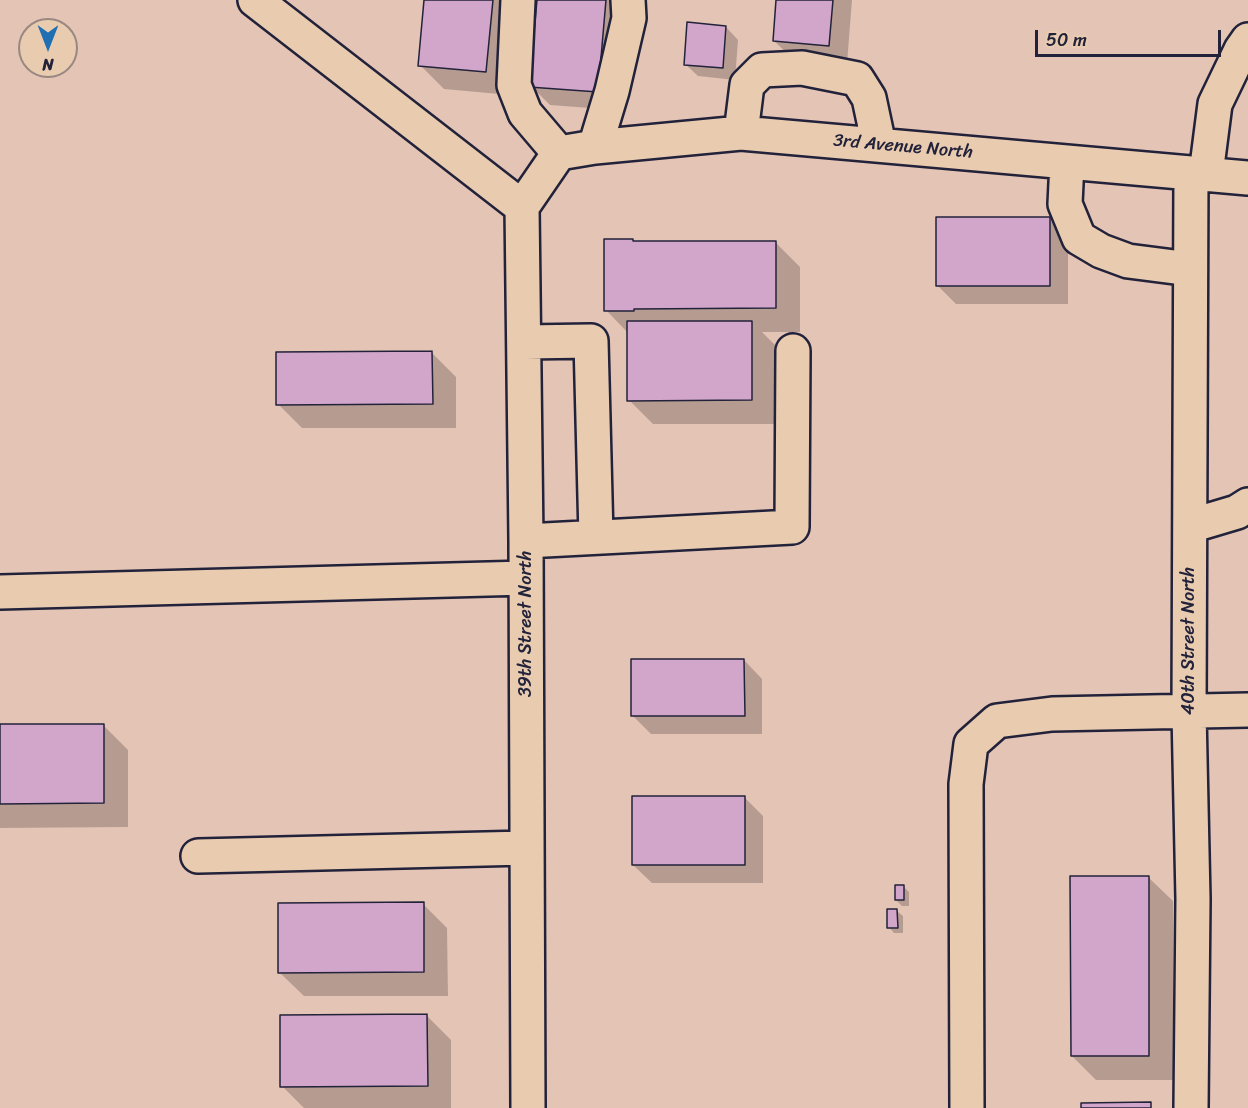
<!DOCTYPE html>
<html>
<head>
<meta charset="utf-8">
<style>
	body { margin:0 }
	#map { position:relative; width:1248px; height:1108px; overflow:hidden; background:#e4c4b5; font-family:Sriracha,sans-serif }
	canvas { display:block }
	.north { position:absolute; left:18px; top:18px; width:60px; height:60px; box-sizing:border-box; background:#e9ccb0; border:2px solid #998881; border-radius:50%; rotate:180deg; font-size:16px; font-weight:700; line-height:24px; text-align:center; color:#22223b }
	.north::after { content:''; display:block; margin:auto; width:21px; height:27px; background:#1f6fb2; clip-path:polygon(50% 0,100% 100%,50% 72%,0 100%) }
	.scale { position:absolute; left:1035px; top:30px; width:186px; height:27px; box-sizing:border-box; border:3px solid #22223b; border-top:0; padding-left:8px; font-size:18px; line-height:21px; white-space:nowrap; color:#22223b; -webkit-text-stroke:4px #e9ccb0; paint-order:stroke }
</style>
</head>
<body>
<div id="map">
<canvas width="1248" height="1108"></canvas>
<div class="north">N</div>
<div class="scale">50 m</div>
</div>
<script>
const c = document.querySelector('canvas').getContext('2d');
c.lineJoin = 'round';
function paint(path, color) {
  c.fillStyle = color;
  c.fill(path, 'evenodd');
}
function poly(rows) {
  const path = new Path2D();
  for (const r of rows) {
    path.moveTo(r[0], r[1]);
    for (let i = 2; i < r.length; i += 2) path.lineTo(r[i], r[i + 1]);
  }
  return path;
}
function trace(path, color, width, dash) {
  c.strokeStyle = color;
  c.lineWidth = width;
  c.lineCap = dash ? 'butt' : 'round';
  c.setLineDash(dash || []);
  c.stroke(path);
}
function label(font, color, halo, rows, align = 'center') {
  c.font = font + ' Sriracha,sans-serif';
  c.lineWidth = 5;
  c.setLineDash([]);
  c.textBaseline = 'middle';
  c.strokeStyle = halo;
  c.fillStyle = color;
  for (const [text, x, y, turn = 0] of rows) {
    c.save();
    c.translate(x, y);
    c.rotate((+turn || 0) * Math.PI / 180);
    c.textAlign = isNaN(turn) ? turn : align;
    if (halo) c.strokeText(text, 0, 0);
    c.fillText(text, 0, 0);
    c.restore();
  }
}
const shadow = poly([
	[425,0,519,0,510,95,444,89,420,65],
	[539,0,625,0,616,110,550,105,531,86],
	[778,0,852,0,847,64,793,59,774,41],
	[726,27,738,40,735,80,698,76,685,64],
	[1049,219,1068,237,1068,304,956,304,938,286],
	[633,240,635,243,775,242,800,267,800,332,762,332,776,346,776,424,653,424,629,400,628,333,606,310],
	[432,353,456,377,456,428,302,428,278,404],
	[744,660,762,679,762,734,651,734,633,716],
	[103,725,128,750,128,827,0,828,0,726],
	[744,797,763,816,763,883,652,883,633,865],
	[1148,877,1173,901,1173,1080,1096,1080,1072,1056],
	[903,886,909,892,909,906,902,906,896,900],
	[423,904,447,928,448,996,304,996,279,972],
	[897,911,903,916,903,933,894,933,889,927],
	[427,1016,451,1040,451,1108,304,1108,282,1086]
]);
const building = poly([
	[424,0,493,0,486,72,418,66,424,0],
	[537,0,606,0,598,92,529,87,537,0],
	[776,0,833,0,829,46,773,41,776,0],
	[687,22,726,26,723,68,684,65,687,22],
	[936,217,1050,217,1050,286,936,286,936,217],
	[604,239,633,239,633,241,776,241,776,308,634,309,634,311,604,311,604,239],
	[627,321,752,321,752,400,627,401,627,321],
	[432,351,433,404,276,405,276,352,432,351],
	[631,659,744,659,745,716,631,716,631,659],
	[0,724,104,724,104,803,0,804,0,724],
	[632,796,745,796,745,865,632,865,632,796],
	[1070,876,1149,876,1149,1056,1071,1056,1070,876],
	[895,885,904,885,904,900,895,900,895,885],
	[424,902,424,972,278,973,278,903,424,902],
	[887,909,897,909,898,928,887,928,887,909],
	[427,1014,428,1086,280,1087,280,1015,427,1014],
	[1151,1102,1151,1108,1081,1108,1081,1103,1151,1102]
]);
const minor = poly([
	[255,0,522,207],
	[518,0,514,85,525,113,559,153],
	[741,133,747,85,762,70,802,68,857,79,869,98,879,145],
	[595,147,612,91,629,18,628,0],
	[559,153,595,147,741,133,1248,178],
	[1067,162,1065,204,1079,238,1101,251,1128,261,1190,269],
	[1191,173,1189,712,1193,899,1191,1108],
	[1206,174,1215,104,1241,50,1248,40],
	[525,342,591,341,596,537],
	[1190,526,1237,512,1248,505],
	[526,541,792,527,793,351],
	[0,592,526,578],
	[198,856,526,848],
	[528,1108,526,541,522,207,559,153],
	[967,1108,966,784,971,744,997,721,1052,714,1248,710]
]);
const streetNames = [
	["3rd Avenue North",903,147,5],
	["39th Street North",526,624,-90],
	["40th Street North",1189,641,-90]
];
paint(shadow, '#0003');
paint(building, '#d1a6ca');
trace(building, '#22223b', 1.5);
trace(minor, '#22223b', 38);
trace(minor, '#e9ccb0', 33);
label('18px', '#22223b', '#e9ccb0', streetNames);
</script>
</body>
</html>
